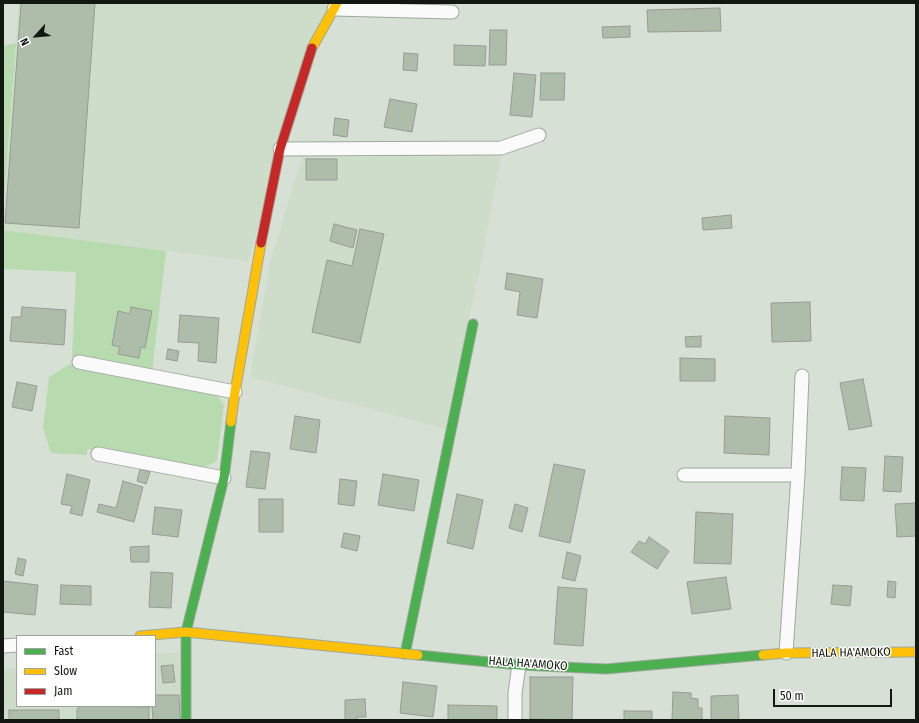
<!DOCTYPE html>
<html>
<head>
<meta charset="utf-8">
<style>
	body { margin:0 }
	#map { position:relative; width:919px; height:723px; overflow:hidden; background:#d7e0d5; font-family:"Fira Sans Condensed",sans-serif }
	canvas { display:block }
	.frame { position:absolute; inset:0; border:4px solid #121811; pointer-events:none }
	.legend { position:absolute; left:16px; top:635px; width:140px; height:72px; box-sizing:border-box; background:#fff; border:1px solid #a0a3a0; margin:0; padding:5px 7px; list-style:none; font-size:12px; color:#121811 }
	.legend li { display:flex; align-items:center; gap:8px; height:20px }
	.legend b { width:20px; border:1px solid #a0a3a0 }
	.north { position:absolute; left:16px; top:16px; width:40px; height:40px; -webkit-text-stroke:3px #fff; paint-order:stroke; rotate:243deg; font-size:11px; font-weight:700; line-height:16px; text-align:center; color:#121811 }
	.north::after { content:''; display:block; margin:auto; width:14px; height:18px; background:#121811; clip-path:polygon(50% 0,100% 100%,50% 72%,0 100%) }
	.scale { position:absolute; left:773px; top:689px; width:119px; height:18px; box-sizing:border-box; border:2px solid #121811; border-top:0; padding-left:5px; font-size:12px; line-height:14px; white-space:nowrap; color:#121811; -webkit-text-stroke:3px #fff; paint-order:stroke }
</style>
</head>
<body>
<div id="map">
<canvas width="919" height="723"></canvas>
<div class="frame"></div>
<ul class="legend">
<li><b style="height:5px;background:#4caf50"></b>Fast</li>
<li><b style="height:5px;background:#ffc107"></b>Slow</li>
<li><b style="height:5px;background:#c62828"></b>Jam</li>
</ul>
<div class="north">N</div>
<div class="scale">50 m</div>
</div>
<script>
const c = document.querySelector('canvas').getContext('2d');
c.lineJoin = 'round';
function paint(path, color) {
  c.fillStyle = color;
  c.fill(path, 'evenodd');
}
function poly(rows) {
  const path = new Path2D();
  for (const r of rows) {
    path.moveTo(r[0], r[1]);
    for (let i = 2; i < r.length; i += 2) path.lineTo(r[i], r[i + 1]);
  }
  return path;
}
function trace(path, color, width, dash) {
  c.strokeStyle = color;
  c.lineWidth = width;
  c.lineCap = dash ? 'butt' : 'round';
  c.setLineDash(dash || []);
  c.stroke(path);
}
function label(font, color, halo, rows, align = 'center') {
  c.font = font + ' "Fira Sans Condensed",sans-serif';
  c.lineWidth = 3;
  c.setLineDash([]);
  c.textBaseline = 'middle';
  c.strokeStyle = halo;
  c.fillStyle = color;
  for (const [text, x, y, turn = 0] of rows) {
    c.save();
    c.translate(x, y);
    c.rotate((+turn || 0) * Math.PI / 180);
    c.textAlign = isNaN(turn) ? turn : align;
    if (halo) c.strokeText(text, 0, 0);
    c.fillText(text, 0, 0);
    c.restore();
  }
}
const built = poly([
	[18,3,339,3,315,46,248,261,3,230,3,209,16,43],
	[501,156,481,263,445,429,250,377,271,259,302,157],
	[179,652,181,720,5,720,3,669,17,668,17,706,155,706,155,654]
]);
const green = poly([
	[16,43,3,209,3,46],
	[3,230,166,251,152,372,72,357,76,272,3,269],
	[70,364,216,394,224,405,217,461,204,467,88,449,86,455,51,453,43,428,49,377]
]);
const building = poly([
	[21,3,95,3,79,228,5,223,21,3],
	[720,8,721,31,648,32,647,10,720,8],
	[630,26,630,37,603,38,602,27,630,26],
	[490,30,507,30,506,65,489,65,490,30],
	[454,45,486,46,485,66,454,65,454,45],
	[404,53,418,54,417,71,403,70,404,53],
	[514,73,536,75,532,117,510,115,514,73],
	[541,73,565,73,564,100,540,100,541,73],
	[390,99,417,104,412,132,384,127,390,99],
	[335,118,349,120,347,137,333,135,335,118],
	[306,159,337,159,337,180,306,180,306,159],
	[731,215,732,228,703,230,702,218,731,215],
	[334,224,357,230,353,248,330,241,334,224],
	[360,229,384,234,360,343,312,332,327,260,352,266,360,229],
	[507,273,543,279,537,318,517,315,520,292,505,289,507,273],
	[810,302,811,341,772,342,771,303,810,302],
	[22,307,66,310,64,345,10,341,12,317,21,317,22,307],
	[131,307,152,311,145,348,141,347,139,358,118,354,120,347,112,345,118,311,130,314,131,307],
	[180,315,219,318,216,363,198,361,199,343,178,342,180,315],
	[701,336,701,347,686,347,685,337,701,336],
	[168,349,179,351,177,361,166,359,168,349],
	[680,358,715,359,715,381,680,381,680,358],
	[863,379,872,426,849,430,840,383,863,379],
	[17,382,37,386,32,411,12,407,17,382],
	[295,416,320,420,316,453,290,449,295,416],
	[725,416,770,418,769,455,724,453,725,416],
	[251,451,270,453,265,489,246,487,251,451],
	[885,456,903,457,901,492,883,491,885,456],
	[554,464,585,470,570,543,539,536,554,464],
	[842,467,866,468,864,501,840,500,842,467],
	[140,469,150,472,146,484,137,481,140,469],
	[67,474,90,480,82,516,70,513,72,506,61,504,67,474],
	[383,474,419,480,414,511,378,505,383,474],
	[340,479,357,481,354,506,338,504,340,479],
	[123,481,143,487,134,522,97,512,99,504,116,508,123,481],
	[457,494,483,500,473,549,447,543,457,494],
	[259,499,283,499,283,532,259,532,259,499],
	[916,503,916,536,897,537,895,504,916,503],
	[515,504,528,508,522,532,509,528,515,504],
	[155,507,182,510,178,537,152,534,155,507],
	[696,512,733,514,731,564,694,563,696,512],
	[344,533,360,536,357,551,341,547,344,533],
	[649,537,669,551,657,569,631,552,639,541,645,544,649,537],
	[149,546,149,562,131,562,130,547,149,546],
	[567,552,581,556,575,581,562,578,567,552],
	[18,558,26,560,23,576,15,574,18,558],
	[151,572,173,573,171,608,149,607,151,572],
	[726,577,731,609,692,614,687,582,726,577],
	[3,581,38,585,35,615,3,612,3,581],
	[888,581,896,582,895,598,887,597,888,581],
	[61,585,91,586,91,605,60,604,61,585],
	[833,585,852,586,850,606,831,604,833,585],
	[558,587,587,589,583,646,554,644,558,587],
	[173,665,175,682,163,683,161,666,173,665],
	[530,677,573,677,572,720,530,719,530,677],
	[403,682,437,686,433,717,400,713,403,682],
	[673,692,691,693,691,698,698,699,698,708,702,708,702,720,672,720,673,692],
	[155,695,179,695,180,720,153,720,152,706,155,706,155,695],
	[738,695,739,720,711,720,711,696,738,695],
	[365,699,366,717,357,717,357,720,345,720,345,700,365,699],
	[448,705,497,706,497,720,448,720,448,705],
	[81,706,149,707,149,720,77,720,77,709,81,706],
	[9,710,59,710,59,720,9,720,9,710],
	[624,711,652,711,652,720,624,720,624,711]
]);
const street = poly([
	[334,9,452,12],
	[280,149,501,148,539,135],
	[79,362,235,392],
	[98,454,224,478],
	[684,475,798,475],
	[3,646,17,645],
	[786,653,798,475,802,376],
	[515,720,515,693,519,665]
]);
const fast = poly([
	[405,654,473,324],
	[418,655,519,665,606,669,763,655],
	[186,720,186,632,224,478,231,422]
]);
const slow = poly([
	[312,48,337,3],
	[231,422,235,392,261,243],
	[140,636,186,632,418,655],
	[763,655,786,653,916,652]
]);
const jam = poly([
	[261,243,280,149,312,48]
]);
const streetNames = [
	["HALA HA'AMOKO",851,653,-1],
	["HALA HA'AMOKO",528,664,4]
];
paint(built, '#cdddc9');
paint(green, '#b7daaf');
paint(building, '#adbdaa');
trace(building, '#959c94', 1);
trace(street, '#9fa79e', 15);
trace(fast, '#9fa79e', 11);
trace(slow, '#9fa79e', 11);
trace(jam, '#9fa79e', 11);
trace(street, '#f9faf9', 13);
trace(fast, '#4caf50', 9);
trace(slow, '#ffc107', 9);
trace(jam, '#c62828', 9);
label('12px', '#121811', '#fff', streetNames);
</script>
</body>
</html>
